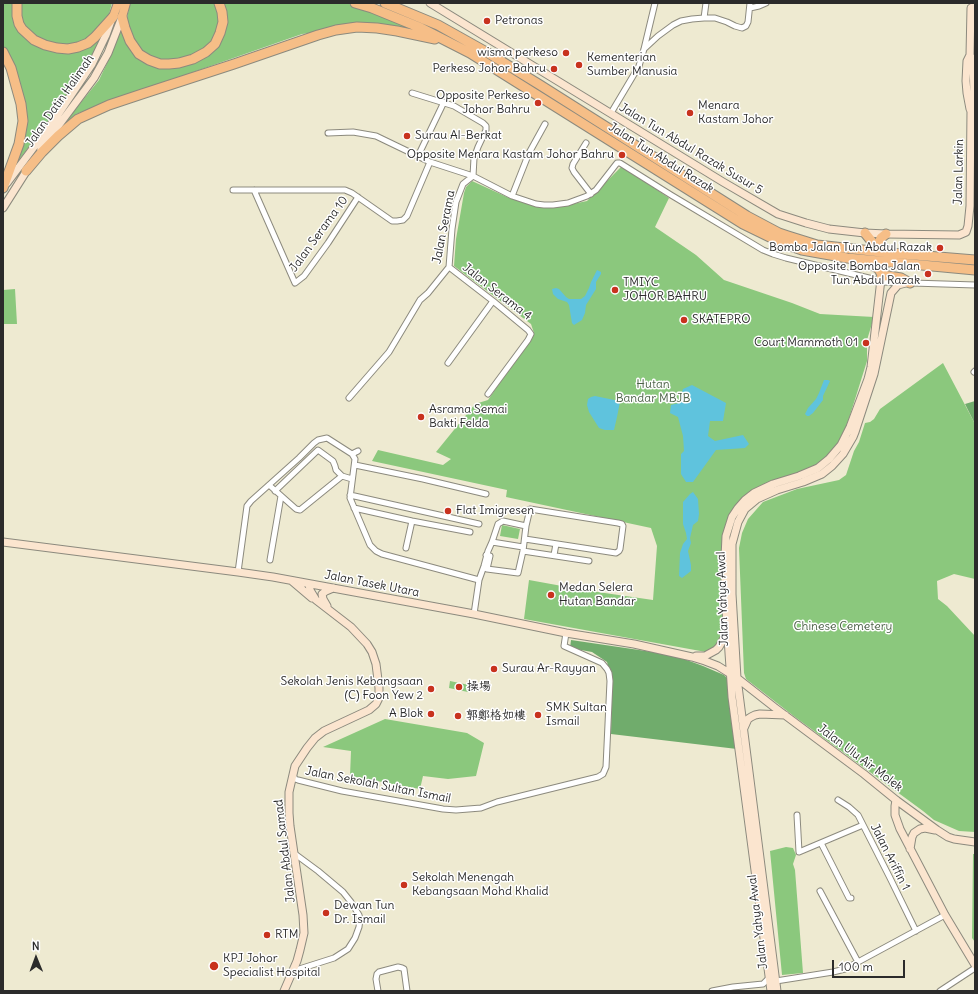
<!DOCTYPE html>
<html>
<head>
<meta charset="utf-8">
<style>
	body { margin:0 }
	#map { position:relative; width:978px; height:994px; overflow:hidden; background:#eeead1; font-family:Delius,sans-serif }
	canvas { display:block }
	.frame { position:absolute; inset:0; border:4px solid #2b2b2b; pointer-events:none }
	.north { position:absolute; left:16px; top:938px; width:40px; height:40px; -webkit-text-stroke:3px #fff; paint-order:stroke; rotate:359deg; font-size:11px; font-weight:700; line-height:16px; text-align:center; color:#2b2b2b }
	.north::after { content:''; display:block; margin:auto; width:14px; height:18px; background:#2b2b2b; clip-path:polygon(50% 0,100% 100%,50% 72%,0 100%) }
	.scale { position:absolute; left:832px; top:960px; width:73px; height:18px; box-sizing:border-box; border:2px solid #2b2b2b; border-top:0; padding-left:5px; font-size:12px; line-height:14px; white-space:nowrap; color:#2b2b2b; -webkit-text-stroke:3px #fff; paint-order:stroke }
</style>
</head>
<body>
<div id="map">
<canvas width="978" height="994"></canvas>
<div class="frame"></div>
<div class="north">N</div>
<div class="scale">100 m</div>
</div>
<script>
const c = document.querySelector('canvas').getContext('2d');
c.lineJoin = 'round';
function paint(path, color) {
  c.fillStyle = color;
  c.fill(path, 'evenodd');
}
function poly(rows) {
  const path = new Path2D();
  for (const r of rows) {
    path.moveTo(r[0], r[1]);
    for (let i = 2; i < r.length; i += 2) path.lineTo(r[i], r[i + 1]);
  }
  return path;
}
function trace(path, color, width, dash) {
  c.strokeStyle = color;
  c.lineWidth = width;
  c.lineCap = dash ? 'butt' : 'round';
  c.setLineDash(dash || []);
  c.stroke(path);
}
function label(font, color, halo, rows, align = 'center') {
  c.font = font + ' Delius,"LXGW WenKai TC",sans-serif';
  c.lineWidth = 3;
  c.setLineDash([]);
  c.textBaseline = 'middle';
  c.strokeStyle = halo;
  c.fillStyle = color;
  for (const [text, x, y, turn = 0] of rows) {
    c.save();
    c.translate(x, y);
    c.rotate((+turn || 0) * Math.PI / 180);
    c.textAlign = isNaN(turn) ? turn : align;
    if (halo) c.strokeText(text, 0, 0);
    c.fillText(text, 0, 0);
    c.restore();
  }
}
const green = poly([
	[3,3,13,3,12,8,17,26,26,38,73,51,106,27,93,56,65,99,12,169,19,147,19,85,3,44],
	[21,3,112,3,108,18,92,36,78,43,63,46,46,43,32,34,24,25,21,15],
	[130,3,217,3,220,18,217,34,210,45,186,59,153,60,136,47,126,23],
	[222,3,343,3,366,7,431,34,358,27,302,34,142,90,76,114,62,126,99,80,110,57,121,26,124,38,163,67,219,43],
	[622,166,669,198,655,227,696,255,724,280,792,303,820,314,874,317,867,340,867,361,841,444,823,462,802,471,769,483,726,526,724,628,721,643,706,652,524,619,529,580,584,590,653,600,657,546,651,528,506,497,507,490,372,461,378,450,443,465,451,459,436,452,475,404,488,400,534,333,531,324,454,266,456,239,464,193,466,187,472,181,507,197,539,207,563,206,587,201],
	[15,289,17,324,3,324,3,290],
	[943,363,975,424,975,579,954,574,937,581,938,599,947,606,975,636,975,832,959,831,934,820,923,811,795,717,746,679,744,673,739,548,742,533,748,519,763,502,797,489,839,480,846,475,854,451,859,442,865,423,870,422,874,419,880,409],
	[502,525,520,529,518,539,500,536],
	[450,681,469,685,468,692,449,688],
	[385,719,467,733,484,743,476,776,448,779,423,776,420,789,350,776,351,751,323,747],
	[786,847,793,848,796,855,793,864,795,870,803,973,782,975,770,851],
	[973,854,975,854,975,942,972,938]
]);
const forest = poly([
	[975,401,975,424,965,404],
	[571,640,673,655,703,666,724,675,729,680,737,749,611,734,612,681,607,662,592,652,570,648]
]);
const water = poly([
	[597,270,601,272,601,274,596,282,596,289,586,305,585,313,582,320,574,325,572,323,569,305,567,302,558,299,553,294,552,289,556,288,559,289,566,297,569,299,581,299,585,296,589,288,591,282],
	[824,380,828,380,830,381,823,396,823,400,813,413,809,416,807,416,805,414,808,408,816,399,819,393],
	[692,385,726,403,723,421,710,421,708,436,715,441,743,435,749,444,745,448,716,450,693,482,686,482,681,474,681,454,684,451,683,436,678,417,670,413,671,405,679,403,683,389],
	[595,396,619,401,620,402,617,417,614,430,605,430,599,428,589,412,587,405,588,399,591,397],
	[693,492,698,499,699,514,698,521,693,525,690,538,691,543,688,551,691,565,691,571,682,578,679,576,680,553,683,544,687,539,686,533,683,524,683,502,690,494]
]);
const street = poly([
	[750,8,759,6,766,3],
	[704,18,706,3],
	[644,49,658,36,673,25,681,21,692,19,704,18,715,18,727,22,735,26,742,28,746,26,748,22,750,3],
	[611,113,639,66,644,49,655,3],
	[328,133,353,132,376,136,430,162,473,176,512,196,536,204,544,205,553,205,568,203,587,196,596,190,617,163,620,163,671,195,763,250,773,254,786,258,873,279,881,282,975,285],
	[586,143,573,164,572,168,574,172,591,194],
	[418,156,444,102],
	[233,190,345,190,352,193,392,221,397,221,403,220,407,216,430,162],
	[254,190,295,283,304,276,328,243,358,197],
	[512,196,529,153,545,124],
	[449,267,493,301,528,330,531,334,528,340,488,394],
	[448,363,493,301],
	[974,372,975,371],
	[349,398,389,352,420,300,428,293,449,267,452,229,456,202,463,184,473,176,474,158,478,147,486,130,486,126,483,123,454,106,412,93],
	[352,454,358,451],
	[355,465,423,479,486,494],
	[269,485,296,509,300,510,342,476,352,479],
	[275,491,318,450,333,461,335,466,336,470,342,476],
	[350,495,479,524],
	[354,508,412,521,470,532],
	[492,542,523,547],
	[406,548,412,521],
	[523,551,589,561],
	[486,555,490,556,487,569,518,573,523,551,526,526,530,509,618,523,622,524,623,526,620,549,619,551,616,553,525,539],
	[554,555,556,544],
	[270,560,281,496],
	[238,572,247,506,251,501,299,458,314,443,318,440,327,438,352,454,355,459,350,498,370,545,376,551,382,554,479,580],
	[474,614,479,580,484,566,488,551,492,542,498,524,503,521,526,526],
	[293,775,295,779,298,780,342,791,443,809,456,810,481,808,497,802,598,777,603,774,606,767,610,681,609,673,607,669,602,663,564,646,566,633],
	[838,800,849,807,858,815,890,878,916,931],
	[797,815,799,852,863,825],
	[821,843,849,898,851,898],
	[820,891,858,962],
	[293,971,334,958,348,949,355,938,359,927,360,919,359,915,351,902,343,892,318,871,295,854],
	[776,981,833,972,845,969,945,915],
	[378,991,376,979,377,974,379,972,398,967,402,968,404,969,407,991],
	[712,991,733,987,763,984,769,978],
	[940,991,975,968]
]);
const secondary = poly([
	[430,3,723,182,778,214,806,223,829,229,865,233,886,234,959,235,966,232,968,226,970,206,971,111,974,96,973,61,970,55,971,8,975,6],
	[970,55,967,61,966,81,967,93,970,109],
	[41,149,94,78,108,53,122,17],
	[7,183,55,119,92,64,106,35,111,21],
	[3,208,29,167],
	[3,542,238,572,273,577,474,614,566,633,634,644,692,657,705,661,718,666,737,678,774,707,864,774,896,800,937,830,948,837,954,839,975,842],
	[292,581,312,598],
	[327,606,323,599,322,594,326,591,333,588],
	[696,656,705,656,716,650,719,647,728,631],
	[744,728,748,719,751,717,755,715,760,714,785,715],
	[896,800,895,806,895,815,900,829,945,915,975,965],
	[910,849,912,837,914,833,920,829,925,828,935,830],
	[284,991,297,961,300,950,304,933,303,915,290,826,289,813,289,792,295,766,307,748,315,738,324,731,369,710,376,704,379,698,379,688,376,664,372,652,367,644,351,627,316,600,310,590,309,584],
	[771,991,732,697,725,594,725,558,726,536,732,517,738,508,745,500,754,493,773,484,799,476,818,468,829,459,841,445,850,427,868,379,871,367,881,279],
	[777,991,737,678,732,594,732,544,738,522,745,509,757,499,777,490,803,482,822,474,832,466,843,454,853,437,855,432,874,374,891,293,898,285,906,283]
]);
const primary = poly([
	[113,17,118,3],
	[122,17,126,3]
]);
const highway = poly([
	[17,3,17,16,19,24,22,29,34,40,45,45,57,48,68,49,78,47,88,43,95,37,113,17],
	[355,3,372,8,421,28,470,53,743,224,782,243,802,250,847,258,975,270],
	[385,3,438,25,488,53,540,85,747,216,779,233,788,236,817,245,890,253,975,260],
	[122,17,125,28,130,41,139,54,149,60,160,64,169,64,179,63,193,59,206,52,215,44,220,33,223,22,222,12,219,3],
	[3,52,11,68,21,104,23,121,19,144,3,188],
	[26,171,42,152,58,136,78,119,109,105,142,94,234,64,318,35,336,30,357,27,377,28,397,31,435,39],
	[865,233,873,243,881,246,889,252],
	[881,246,880,241,881,238,886,234],
	[867,263,872,265,879,269,882,275,881,279],
	[882,275,901,278,910,283]
]);
const markers = [
	[487,21,4,"#c8321e"],
	[566,53,4,"#c8321e"],
	[579,65,4,"#c8321e"],
	[554,69,4,"#c8321e"],
	[538,103,4,"#c8321e"],
	[690,113,4,"#c8321e"],
	[407,136,4,"#c8321e"],
	[622,155,4,"#c8321e"],
	[940,248,4,"#c8321e"],
	[928,274,4,"#c8321e"],
	[615,290,4,"#c8321e"],
	[684,320,4,"#c8321e"],
	[866,343,4,"#c8321e"],
	[421,417,4,"#c8321e"],
	[448,511,4,"#c8321e"],
	[551,595,4,"#c8321e"],
	[494,669,4,"#c8321e"],
	[459,687,4,"#c8321e"],
	[431,689,4,"#c8321e"],
	[431,714,4,"#c8321e"],
	[538,715,4,"#c8321e"],
	[458,716,4,"#c8321e"],
	[404,885,4,"#c8321e"],
	[326,913,4,"#c8321e"],
	[267,935,4,"#c8321e"],
	[214,966,5,"#c8321e"]
];
const poiNames = [
	["Petronas",495,21],
	["wisma perkeso",558,53,"right"],
	["Kementerian",587,58],
	["Sumber Manusia",587,72],
	["Perkeso Johor Bahru",546,69,"right"],
	["Opposite Perkeso",530,96,"right"],
	["Johor Bahru",530,110,"right"],
	["Menara",698,106],
	["Kastam Johor",698,120],
	["Surau Al-Berkat",415,136],
	["Opposite Menara Kastam Johor Bahru",614,155,"right"],
	["Bomba Jalan Tun Abdul Razak",932,248,"right"],
	["Opposite Bomba Jalan",920,267,"right"],
	["Tun Abdul Razak",920,281,"right"],
	["TMIYC",623,283],
	["JOHOR BAHRU",623,297],
	["SKATEPRO",692,320],
	["Court Mammoth 01",858,343,"right"],
	["Asrama Semai",429,410],
	["Bakti Felda",429,424],
	["Flat Imigresen",456,511],
	["Medan Selera",559,588],
	["Hutan Bandar",559,602],
	["Surau Ar-Rayyan",502,669],
	["Sekolah Jenis Kebangsaan",423,682,"right"],
	["(C) Foon Yew 2",423,696,"right"],
	["操場",467,687],
	["SMK Sultan",546,708],
	["Ismail",546,722],
	["A Blok",423,714,"right"],
	["郭鄭格如樓",466,716],
	["Sekolah Menengah",412,878],
	["Kebangsaan Mohd Khalid",412,892],
	["Dewan Tun",334,906],
	["Dr. Ismail",334,920],
	["RTM",275,935],
	["KPJ Johor",223,959],
	["Specialist Hospital",223,973]
];
const streetNames = [
	["Jalan Datin Halimah",60,101,-55],
	["Jalan Tun Abdul Razak Susur 5",691,149,31],
	["Jalan Tun Abdul Razak",661,158,32],
	["Jalan Larkin",959,172,-89],
	["Jalan Serama",444,227,-79],
	["Jalan Serama 10",319,234,-54],
	["Jalan Serama 4",497,292,38],
	["Jalan Tasek Utara",372,584,11],
	["Jalan Yahya Awal",723,599,-92],
	["Jalan Ulu Air Molek",860,758,37],
	["Jalan Sekolah Sultan Ismail",378,785,11],
	["Jalan Abdul Samad",285,851,-97],
	["Jalan Ariffin 1",890,857,63],
	["Jalan Yahya Awal",758,922,-97]
];
const parkNames = [
	["Hutan",653,385],
	["Bandar MBJB",653,399],
	["Chinese Cemetery",843,627]
];
paint(green, '#8bc87d');
paint(forest, '#70ac6c');
paint(water, '#5fc3dd');
trace(street, '#8c8a7e', 7);
trace(secondary, '#8c8a7e', 9);
trace(primary, '#8c8a7e', 10);
trace(highway, '#8c8a7e', 11);
trace(street, '#fff', 5);
trace(secondary, '#fbe5cf', 7);
trace(primary, '#f6be87', 8);
trace(highway, '#f6be87', 9);
for (const [x, y, r, color] of markers) {
  const dot = new Path2D();
  dot.arc(x, y, r, 0, 2 * Math.PI);
  c.fillStyle = color;
  c.fill(dot);
  trace(dot, '#fff', 1.5);
}
label('12px', '#2b2b2b', '#fff', poiNames, 'left');
label('12px', '#2b2b2b', '#fff', streetNames);
label('12px', '#4d6248', '#fff', parkNames);
</script>
</body>
</html>
